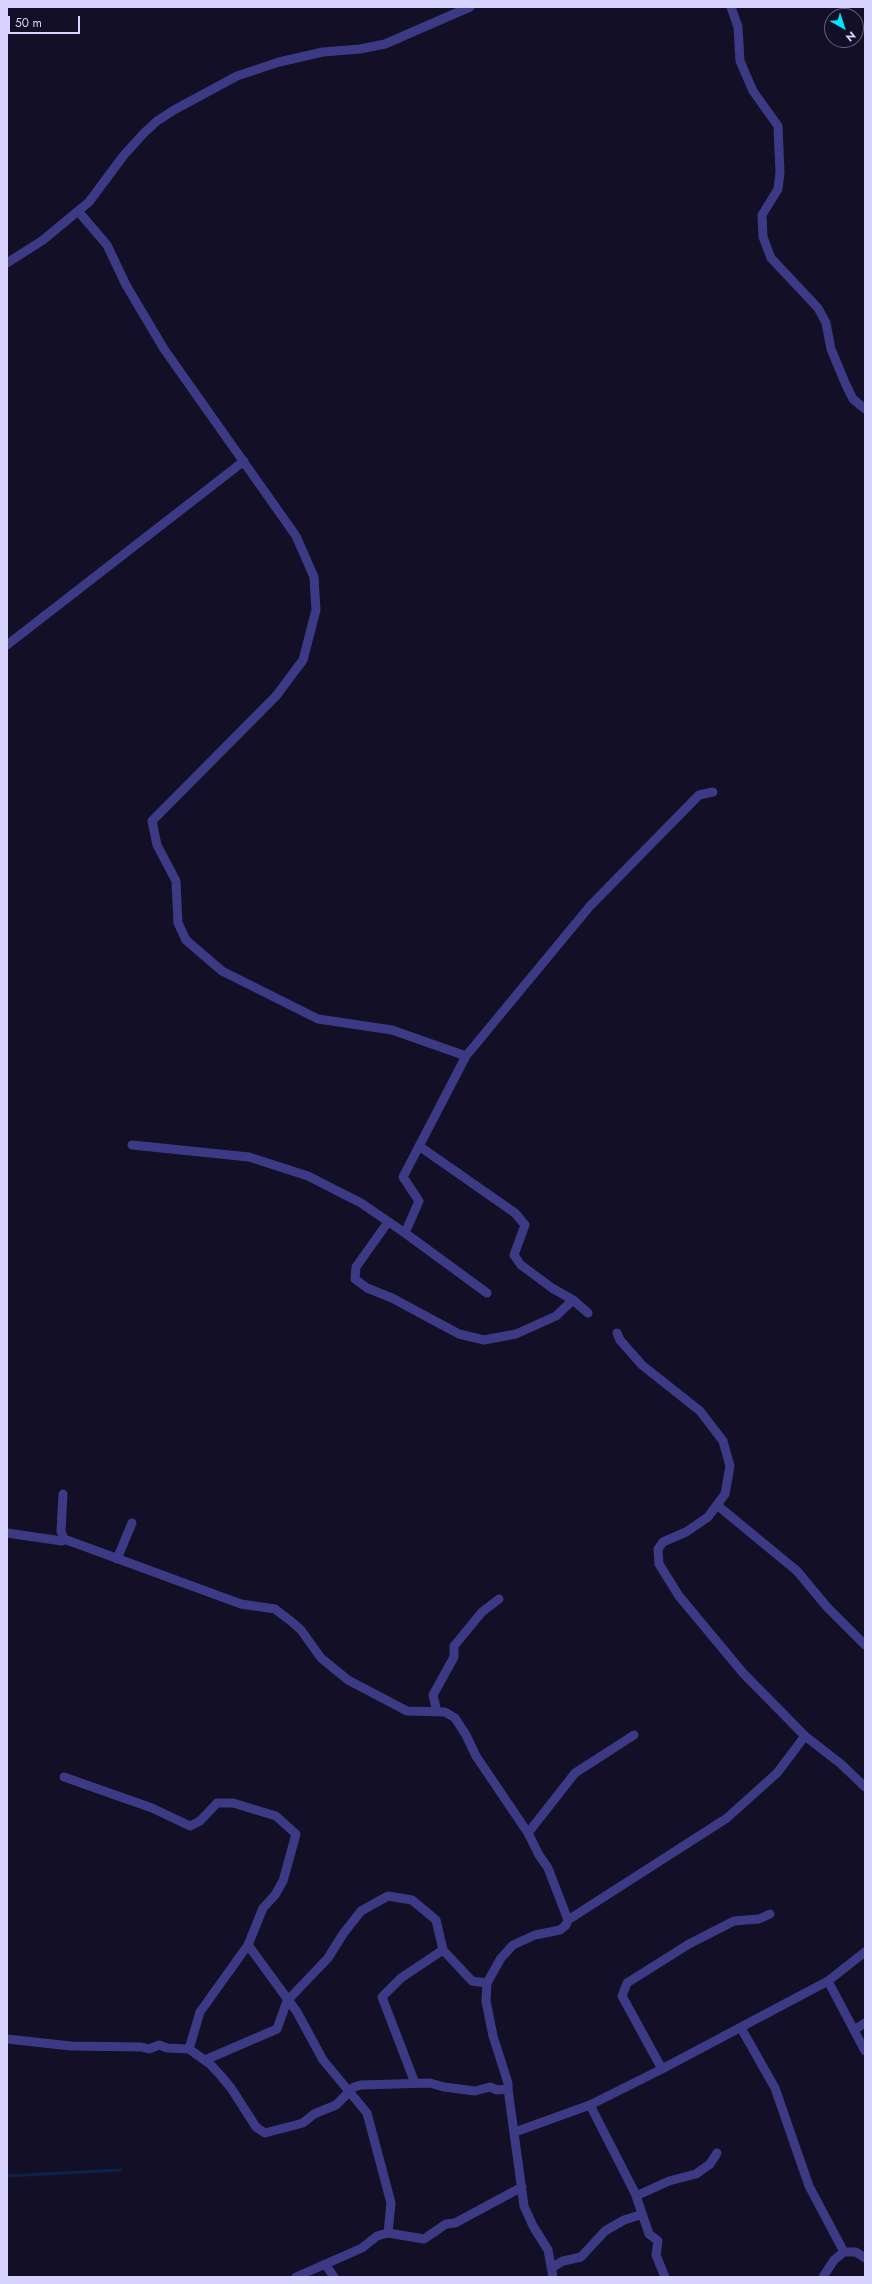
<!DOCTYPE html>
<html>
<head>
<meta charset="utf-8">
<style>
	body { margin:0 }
	#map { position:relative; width:872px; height:2284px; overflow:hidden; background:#130f26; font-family:Jost,sans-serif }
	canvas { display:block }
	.frame { position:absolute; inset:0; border:8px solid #d9d4ff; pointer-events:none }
	.north { position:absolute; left:824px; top:8px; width:40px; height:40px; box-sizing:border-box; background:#130f26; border:1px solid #625e7d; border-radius:50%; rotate:141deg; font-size:11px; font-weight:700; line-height:16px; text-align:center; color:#d9d4ff }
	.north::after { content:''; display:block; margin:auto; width:14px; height:18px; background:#00e5ff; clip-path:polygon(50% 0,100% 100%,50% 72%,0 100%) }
	.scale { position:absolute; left:8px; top:16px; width:72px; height:18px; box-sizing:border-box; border:2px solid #d9d4ff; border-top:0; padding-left:5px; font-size:12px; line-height:14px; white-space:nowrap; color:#d9d4ff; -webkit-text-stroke:3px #130f26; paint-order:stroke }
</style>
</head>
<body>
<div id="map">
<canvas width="872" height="2284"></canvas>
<div class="frame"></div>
<div class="north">N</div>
<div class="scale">50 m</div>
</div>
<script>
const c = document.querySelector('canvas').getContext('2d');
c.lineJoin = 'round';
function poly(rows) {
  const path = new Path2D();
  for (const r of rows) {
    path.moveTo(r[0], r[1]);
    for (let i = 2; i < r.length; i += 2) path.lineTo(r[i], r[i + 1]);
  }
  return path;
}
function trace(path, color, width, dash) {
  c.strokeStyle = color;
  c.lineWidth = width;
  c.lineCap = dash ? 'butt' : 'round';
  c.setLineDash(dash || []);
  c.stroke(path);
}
const stream = poly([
	[7,2176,120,2170]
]);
const minor = poly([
	[731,7,738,27,740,61,753,91,778,126,780,172,778,189,762,215,763,237,771,258,818,308,826,323,831,349,846,385,853,399,865,409],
	[78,211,107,245,126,285,164,349,296,536,314,577,316,610,303,660,276,696,152,821,157,845,176,881,178,923,186,940,222,971,318,1019,392,1030,466,1056,590,906,699,795,713,792],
	[7,263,43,240,89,202,124,155,144,133,157,121,174,110,237,76,279,62,323,52,360,49,385,44,470,7],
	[7,645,244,461],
	[132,1145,249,1157,308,1176,361,1203,405,1233,419,1201,403,1177,466,1056],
	[419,1146,515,1213,525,1225,514,1255,521,1265,552,1288,573,1300,588,1313],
	[388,1222,356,1267,355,1279,367,1288,392,1298,459,1334,484,1340,516,1334,556,1316,573,1300],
	[405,1233,487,1293],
	[617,1333,620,1340,642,1365,700,1411,723,1441,730,1466,725,1494,708,1517,686,1532,663,1542,658,1549,659,1564,679,1596,743,1673,805,1736,841,1764,865,1787],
	[63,1494,61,1531,64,1539,241,1604,275,1609,292,1622,301,1630,321,1658,348,1680,407,1711,445,1712,455,1718,466,1735,476,1756,528,1833,539,1855,548,1868,568,1920,566,1925,560,1930,535,1935,513,1945,501,1958,487,1983,486,2001,493,2036,508,2083,508,2089],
	[717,1505,797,1571,827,1607,865,1645],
	[7,1533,62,1541,64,1539],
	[117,1559,132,1523],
	[437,1712,433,1695,454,1657,454,1646,482,1612,499,1599],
	[64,1777,152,1808,190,1826,200,1821,217,1803,233,1803,276,1816,296,1834,283,1881,275,1895,263,1908,248,1945,200,2012,189,2049],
	[528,1833,575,1773,634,1735],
	[568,1920,727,1818,777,1773,805,1736],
	[248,1945,297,2012,323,2060,367,2113,391,2203,388,2233],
	[828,1981,865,2051],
	[741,2028,775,2088,809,2186,844,2252],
	[854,2030,865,2023],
	[7,2039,71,2046,141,2047,149,2049,159,2045,167,2048,189,2049,210,2064,221,2076,231,2088,256,2127,265,2133,303,2123,314,2114,336,2105,354,2087,361,2085,430,2083,444,2087,475,2091,490,2087,497,2090,508,2089,524,2206,533,2226,548,2250,553,2277],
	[205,2060,277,2029,287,2001,328,1958,343,1934,361,1911,388,1896,412,1900,436,1920,443,1950,472,1981,487,1983],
	[662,2069,622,1996,627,1983,689,1944,734,1921,759,1919,770,1914],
	[415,2083,382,1997,401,1978,443,1950],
	[590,2105,635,2193,649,2234,658,2241,656,2255,665,2277],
	[515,2132,590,2105,662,2069,828,1981,865,1952],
	[636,2196,669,2181,696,2174,710,2164,717,2153],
	[325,2264,334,2277],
	[551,2268,563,2261,581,2257,605,2231,624,2220,640,2215,642,2213],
	[296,2277,362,2248,377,2236,388,2233,424,2239,446,2224,455,2223,522,2187],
	[823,2277,834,2260,844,2252,856,2252,865,2258]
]);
trace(stream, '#0c2248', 3);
trace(minor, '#3d3a85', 9);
</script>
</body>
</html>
